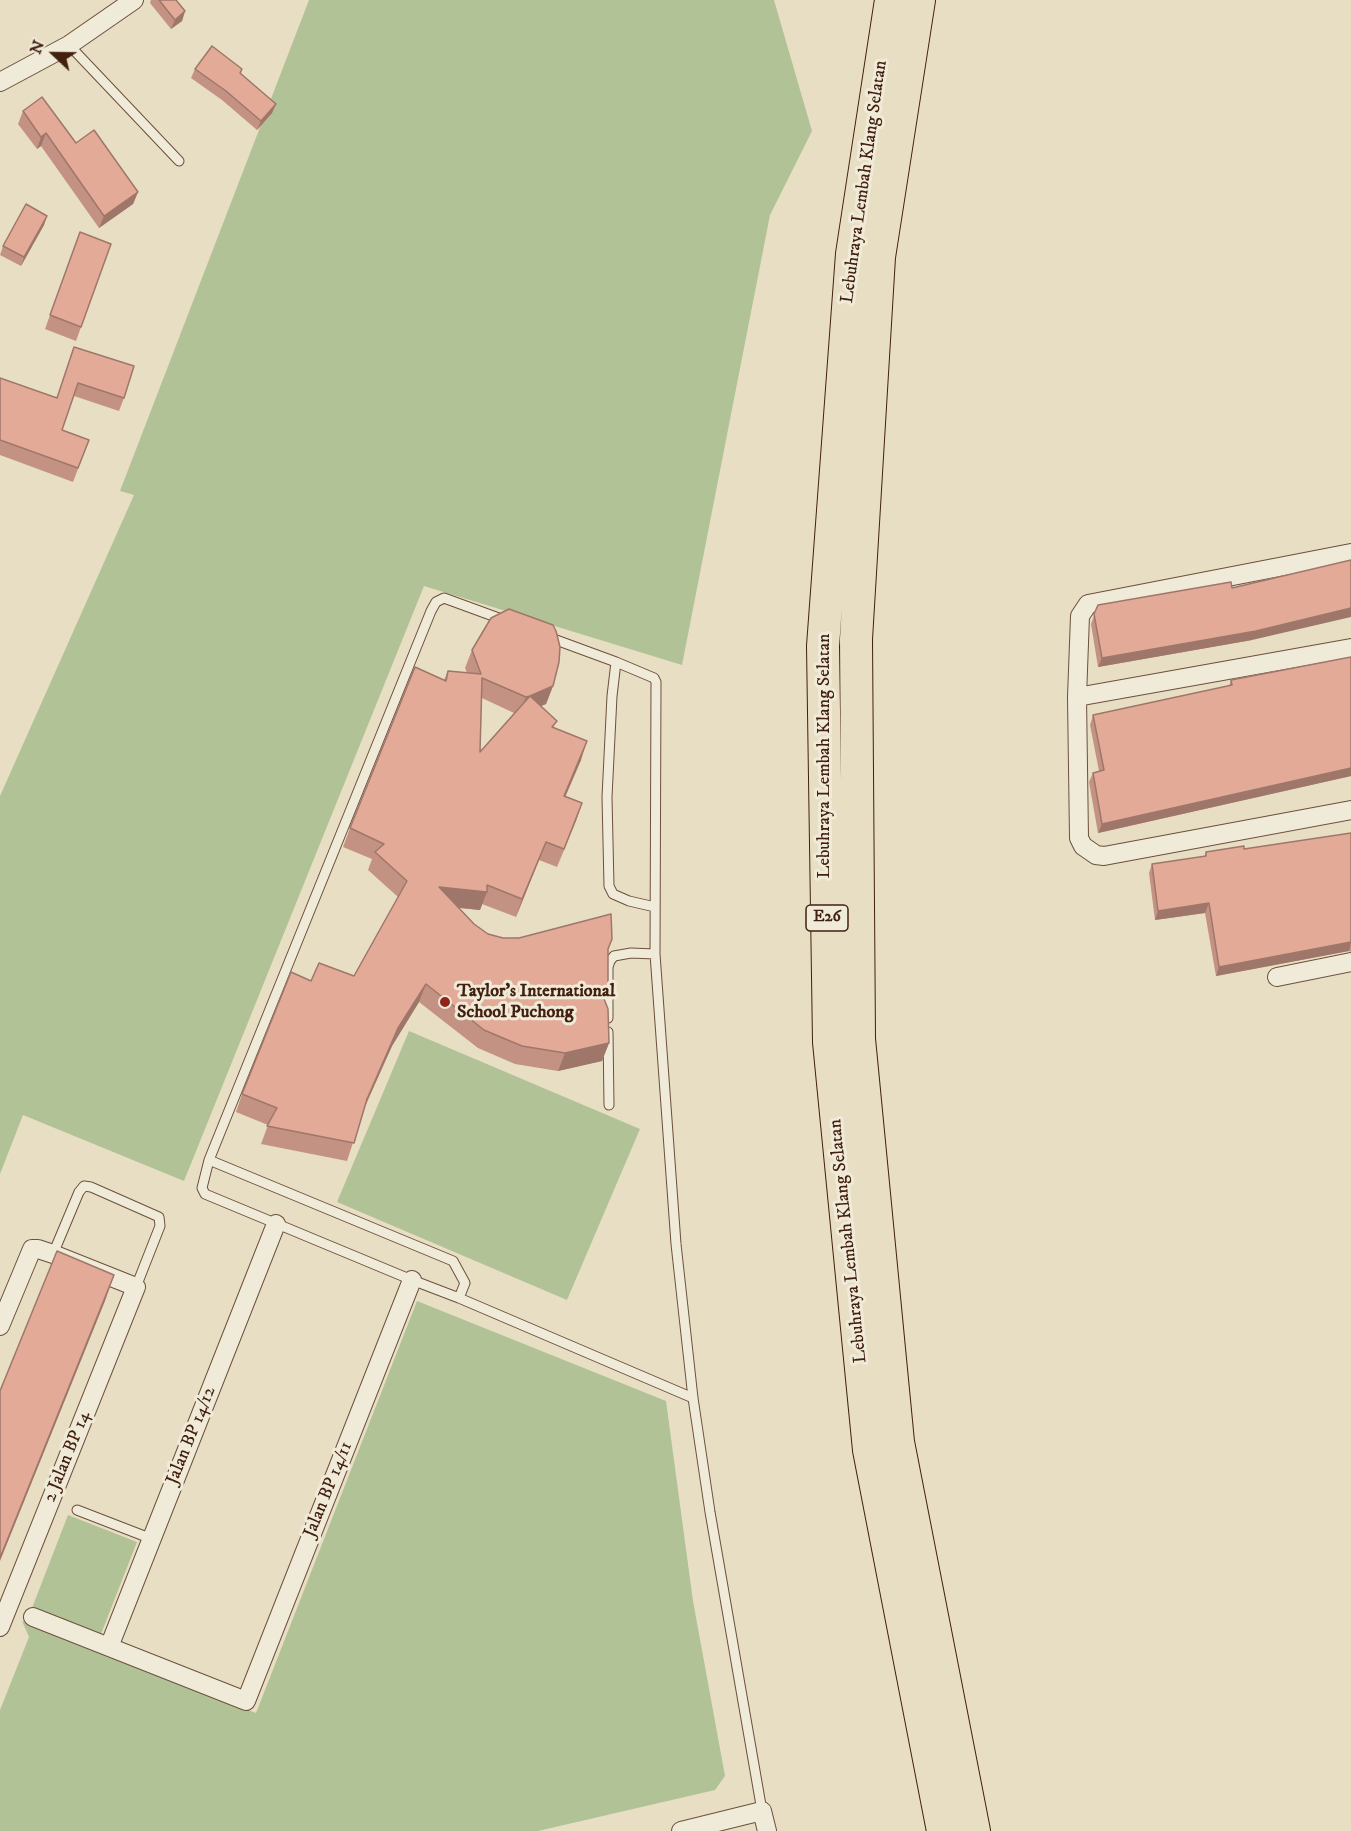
<!DOCTYPE html>
<html>
<head>
<meta charset="utf-8">
<style>
	body { margin:0 }
	#map { position:relative; width:1351px; height:1831px; overflow:hidden; background:#e8dec4; font-family:"IM FELL DW Pica",serif }
	canvas { display:block }
	.north { position:absolute; left:24px; top:24px; width:60px; height:60px; -webkit-text-stroke:4px #f0ead9; paint-order:stroke; rotate:292deg; font-size:16px; font-weight:700; line-height:24px; text-align:center; color:#42200f }
	.north::after { content:''; display:block; margin:auto; width:21px; height:27px; background:#42200f; clip-path:polygon(50% 0,100% 100%,50% 72%,0 100%) }
</style>
</head>
<body>
<div id="map">
<canvas width="1351" height="1831"></canvas>
<div class="north">N</div>
</div>
<script>
const c = document.querySelector('canvas').getContext('2d');
c.lineJoin = 'round';
function paint(path, color) {
  c.fillStyle = color;
  c.fill(path, 'evenodd');
}
function poly(rows) {
  const path = new Path2D();
  for (const r of rows) {
    path.moveTo(r[0], r[1]);
    for (let i = 2; i < r.length; i += 2) path.lineTo(r[i], r[i + 1]);
  }
  return path;
}
function trace(path, color, width, dash) {
  c.strokeStyle = color;
  c.lineWidth = width;
  c.lineCap = dash ? 'butt' : 'round';
  c.setLineDash(dash || []);
  c.stroke(path);
}
function label(font, color, halo, rows, align = 'center') {
  c.font = font + ' "IM FELL DW Pica",serif';
  c.lineWidth = 6;
  c.setLineDash([]);
  c.textBaseline = 'middle';
  c.strokeStyle = halo;
  c.fillStyle = color;
  for (const [text, x, y, turn = 0] of rows) {
    c.save();
    c.translate(x, y);
    c.rotate((+turn || 0) * Math.PI / 180);
    c.textAlign = isNaN(turn) ? turn : align;
    if (halo) c.strokeText(text, 0, 0);
    c.fillText(text, 0, 0);
    c.restore();
  }
}
const green = poly([
	[309,0,774,0,812,131,770,215,682,665,424,586,184,1181,23,1115,0,1174,0,796,134,495,120,491],
	[409,1031,640,1129,567,1300,337,1202],
	[417,1301,666,1401,693,1601,725,1776,715,1790,538,1831,0,1831,0,1710,29,1637,22,1621,256,1713],
	[68,1515,137,1542,101,1634,32,1608]
]);
const lane = poly([
	[69,45,179,161],
	[548,637,616,662,654,678,656,682,655,954,676,1244,693,1398,710,1512,762,1811],
	[616,662,612,696,607,797,609,886,613,894,629,901,655,907],
	[608,1018,608,967,610,961,614,956,631,953,655,954],
	[608,1032,609,1105],
	[209,1160,202,1188,205,1194,412,1280,459,1298,693,1398],
	[53,1254,79,1192,84,1186,91,1187,159,1217,160,1226,136,1287],
	[459,1298,465,1283,453,1261,209,1160,431,611,436,602,444,598,504,620],
	[77,1510,152,1539]
]);
const street = poly([
	[0,82,69,45,134,0],
	[1351,553,1088,604,1080,616,1077,697,1079,838,1083,846,1096,855,1104,856,1351,810],
	[1077,697,1351,648],
	[1277,977,1351,962],
	[0,1326,32,1249,38,1249,53,1254,136,1287,0,1627],
	[33,1617,246,1701,412,1280],
	[109,1647,276,1224],
	[681,1831,762,1811,767,1831]
]);
const highway = poly([
	[891,0,852,254,823,646,829,1042,869,1450,943,1831],
	[919,0,879,257,856,639,859,1039,898,1442,974,1831]
]);
const wall = poly([
	[151,0,176,0,185,11,182,21,171,29,150,3],
	[195,69,242,69,241,74,276,104,272,113,257,130,222,100,191,78],
	[23,111,76,143,138,192,133,204,99,228,41,146,37,149,18,124],
	[47,216,44,225,21,266,0,255,3,246],
	[80,232,111,244,76,341,45,329],
	[74,347,124,398,119,411,74,396,62,430,89,440,73,482,0,455,0,378,57,398],
	[1232,588,1252,640,1098,667,1091,624,1098,605],
	[472,650,553,686,546,704,541,706,554,727,581,760,565,796,582,803,557,867,539,860,516,917,482,904,480,910,459,908,474,924,488,934,503,938,608,951,608,989,604,999,609,1043,602,1061,558,1071,515,1064,478,1048,419,1002,392,1046,364,1109,347,1161,261,1144,268,1125,236,1112,242,1094,311,981,354,976,398,897,368,870,372,859,343,847,350,828,444,680,448,671,467,673,465,668],
	[482,698,514,713,480,752],
	[1351,657,1351,776,1098,833,1089,782,1093,773,1099,771,1090,725,1093,715,1229,686,1231,680],
	[1351,833,1351,952,1349,951,1216,976,1205,913,1155,920,1149,873,1152,864,1204,857,1206,852,1244,849]
]);
const shadedWall = poly([
	[185,11,182,21,171,29,175,20],
	[276,104,272,113,257,130,261,121],
	[46,133,41,146,37,149,41,137],
	[138,192,133,204,99,228,104,216],
	[47,216,44,225,21,266,24,257],
	[1351,608,1351,617,1252,640,1098,667,1102,658],
	[553,686,546,704,519,715,526,697],
	[587,741,581,760,558,814,564,796],
	[1351,768,1351,776,1098,833,1102,824],
	[582,803,576,821,557,867,564,849],
	[546,842,539,860,516,917,522,899],
	[439,887,487,892,480,910,433,905],
	[1209,903,1205,913,1155,920,1158,911],
	[1351,942,1349,951,1216,976,1219,967],
	[426,984,419,1002,392,1046,360,1117,367,1099,398,1028],
	[608,989,602,1007,601,991],
	[609,1043,602,1061,558,1071,565,1053],
	[114,1275,105,1301,0,1561,0,1558]
]);
const building = poly([
	[159,0,176,0,185,11,175,20,159,0],
	[212,46,242,69,240,73,276,104,261,121,226,91,195,69,212,46],
	[42,97,76,143,94,130,138,192,104,216,46,133,41,137,23,111,42,97],
	[26,204,47,216,24,257,3,246,26,204],
	[80,232,111,244,81,327,50,315,80,232],
	[74,347,134,366,124,398,78,383,62,430,89,440,78,468,0,440,0,378,57,398,74,347],
	[1351,560,1351,608,1256,631,1102,658,1094,614,1098,605,1231,582,1232,588,1351,560],
	[509,609,553,625,556,631,560,647,559,662,553,686,530,696,557,721,552,727,587,741,564,796,582,803,564,849,546,842,522,899,487,885,487,892,439,887,474,924,488,934,503,938,519,938,611,914,612,939,608,949,608,989,601,991,608,1009,609,1043,565,1053,522,1046,484,1030,426,984,398,1028,367,1099,354,1143,267,1126,277,1108,242,1094,291,972,311,981,319,963,354,976,407,881,375,852,384,844,350,828,415,667,446,681,448,671,481,674,472,650,491,618,509,609],
	[482,678,526,697,530,696,480,752,482,678],
	[1351,657,1351,768,1102,824,1093,773,1104,770,1093,715,1232,685,1231,680,1351,657],
	[1351,833,1351,942,1219,967,1209,903,1158,911,1152,864,1206,856,1206,852,1244,846,1244,849,1351,833],
	[57,1251,114,1275,0,1558,0,1391,57,1251]
]);
const markers = [
	[445,1002,6,"#8f2418"]
];
const shields = [
	[827,918,42]
];
const shieldNames = [
	["E26",827,918]
];
const streetNames = [
	["Lebuhraya Lembah Klang Selatan",865,182,-82],
	["Lebuhraya Lembah Klang Selatan",825,756,-90],
	["Lebuhraya Lembah Klang Selatan",849,1241,-96],
	["Jalan BP 14/12",192,1436,-68],
	["2 Jalan BP 14",68,1457,-68],
	["Jalan BP 14/11",329,1490,-68]
];
const poiNames = [
	["Taylor's International",457,992],
	["School Puchong",457,1013]
];
paint(green, '#b2c297');
trace(lane, '#6c503c', 11);
trace(street, '#6c503c', 20);
trace(highway, '#42200f', 34);
trace(lane, '#f0ead9', 9);
trace(street, '#f0ead9', 18);
trace(highway, '#e8dec4', 32);
paint(wall, '#c39283');
paint(shadedWall, '#9f776a');
paint(building, '#e3aa98');
trace(building, '#9f776a', 1.5);
for (const [x, y, r, color] of markers) {
  const dot = new Path2D();
  dot.arc(x, y, r, 0, 2 * Math.PI);
  c.fillStyle = color;
  c.fill(dot);
  trace(dot, '#f0ead9', 2);
}
for (const [x, y, w] of shields) {
  const box = new Path2D();
  box.roundRect(x - w / 2, y - 13, w, 26, 4.5);
  c.fillStyle = '#f0ead9';
  c.fill(box);
  trace(box, '#42200f', 1.5);
}
label('bold 16px', '#42200f', null, shieldNames);
label('18px', '#42200f', '#f0ead9', streetNames);
label('bold 18px', '#42200f', '#f0ead9', poiNames, 'left');
</script>
</body>
</html>
